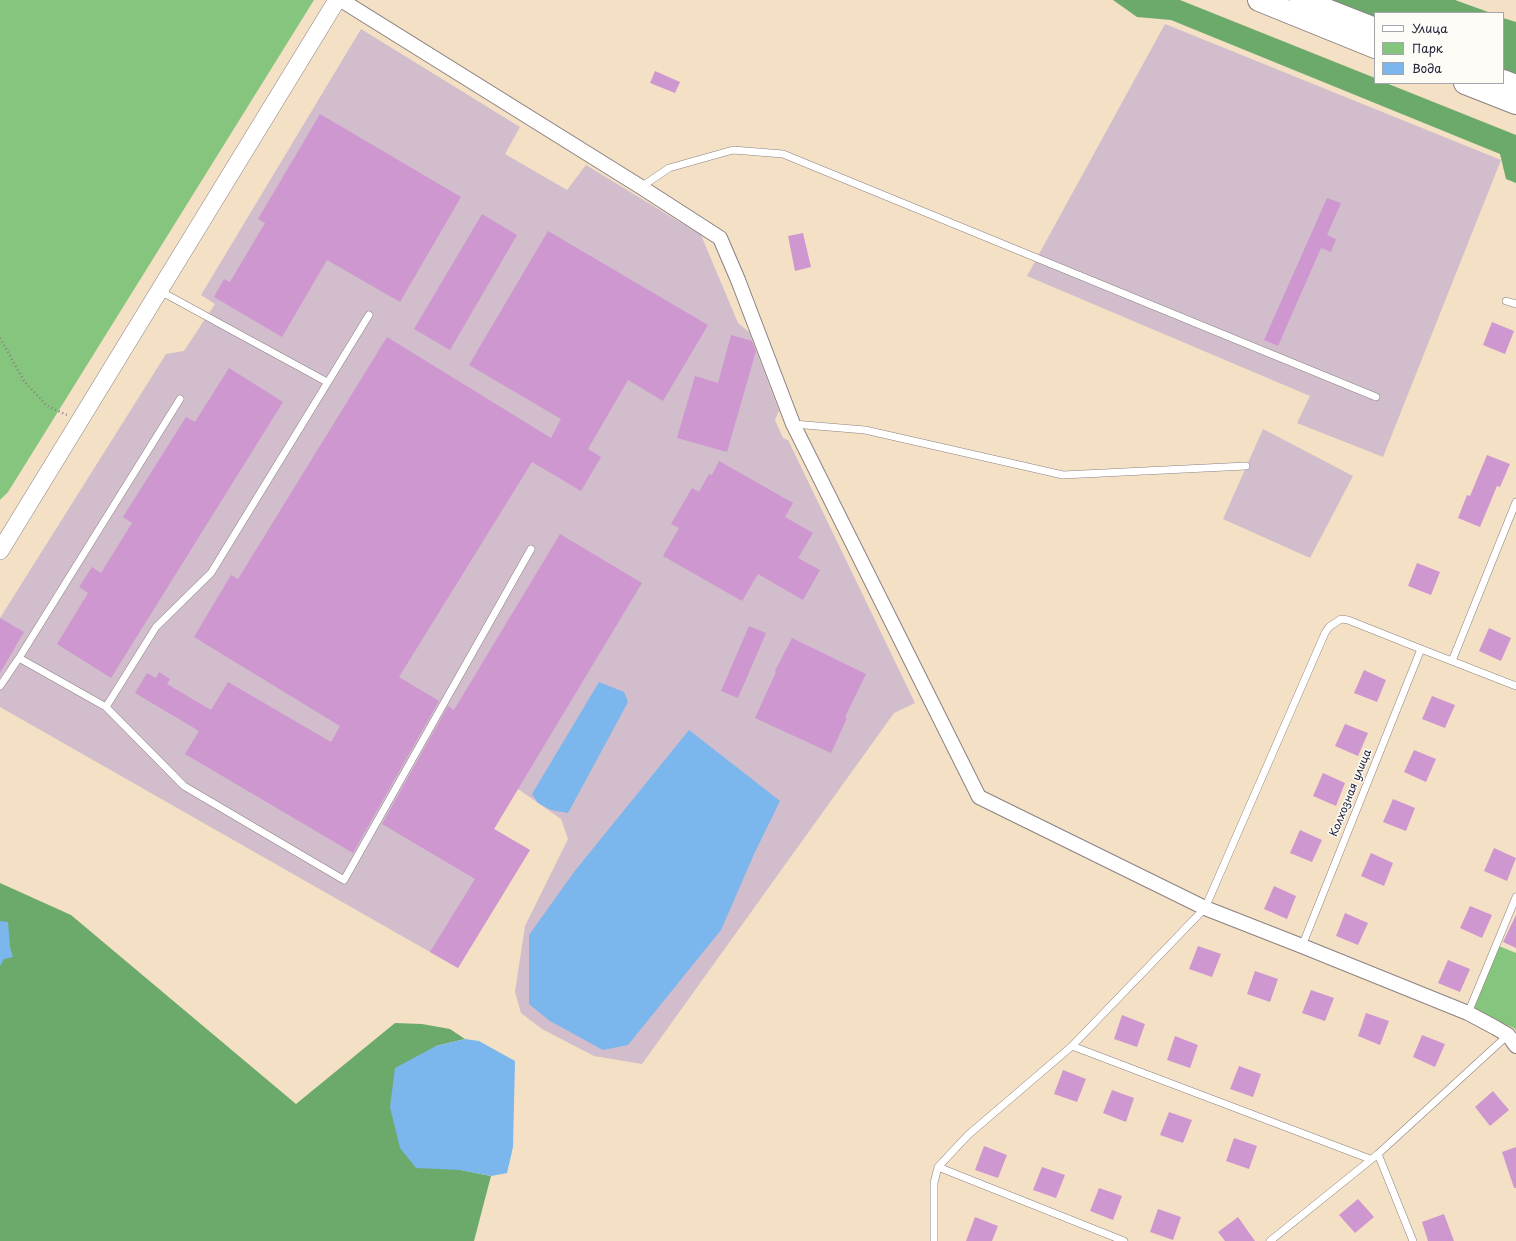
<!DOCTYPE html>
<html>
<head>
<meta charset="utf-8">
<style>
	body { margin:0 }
	#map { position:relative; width:1516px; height:1241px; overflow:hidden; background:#f4e0c5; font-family:"Playpen Sans",sans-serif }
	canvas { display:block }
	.legend { position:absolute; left:1374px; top:12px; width:130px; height:72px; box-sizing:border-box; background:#fdfcf7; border:1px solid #a5a5ac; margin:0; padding:5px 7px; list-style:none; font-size:12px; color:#22223b }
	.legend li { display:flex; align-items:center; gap:8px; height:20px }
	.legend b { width:20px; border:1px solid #a5a5ac }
</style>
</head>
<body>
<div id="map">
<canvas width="1516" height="1241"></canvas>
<ul class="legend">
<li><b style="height:5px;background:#fff"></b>Улица</li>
<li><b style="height:11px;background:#85c57d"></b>Парк</li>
<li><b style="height:11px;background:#7bb6ec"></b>Вода</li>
</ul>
</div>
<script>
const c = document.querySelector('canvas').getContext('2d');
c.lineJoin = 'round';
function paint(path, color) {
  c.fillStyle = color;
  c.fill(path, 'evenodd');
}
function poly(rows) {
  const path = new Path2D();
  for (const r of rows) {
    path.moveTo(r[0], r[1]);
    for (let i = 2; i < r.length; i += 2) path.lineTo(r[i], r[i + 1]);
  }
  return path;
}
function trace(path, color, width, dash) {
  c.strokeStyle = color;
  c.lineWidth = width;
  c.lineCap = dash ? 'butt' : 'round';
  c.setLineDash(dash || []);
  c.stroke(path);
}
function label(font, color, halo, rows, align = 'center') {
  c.font = font + ' "Playpen Sans",sans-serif';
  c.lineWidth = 3;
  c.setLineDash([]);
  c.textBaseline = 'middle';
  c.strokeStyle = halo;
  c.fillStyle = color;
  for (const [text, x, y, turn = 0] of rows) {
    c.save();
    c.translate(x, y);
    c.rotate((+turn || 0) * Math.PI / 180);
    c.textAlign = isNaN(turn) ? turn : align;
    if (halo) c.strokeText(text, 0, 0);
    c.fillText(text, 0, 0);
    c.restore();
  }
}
const industrial = poly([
	[1165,24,1501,160,1383,457,1297,423,1310,396,1027,276],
	[361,29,520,127,505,154,567,190,586,165,701,235,738,323,749,332,779,411,775,420,783,438,788,440,915,703,894,713,642,1064,594,1056,542,1029,521,1013,515,992,525,926,568,839,561,819,518,789,494,829,530,850,458,968,0,707,0,618,166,354,184,351,215,304,201,295],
	[1263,429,1353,476,1310,558,1223,519]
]);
const green = poly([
	[0,0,314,0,8,492,0,500],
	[1499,946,1516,953,1516,1030,1514,1028,1472,1010]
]);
const forest = poly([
	[1113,0,1180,0,1375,78,1375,83,1386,83,1516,135,1516,183,1506,179,1500,154,1171,20,1137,17],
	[1323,0,1455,0,1491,13,1375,13,1375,20],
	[1503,18,1516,22,1516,74,1503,69],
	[0,883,71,915,296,1104,395,1023,422,1024,450,1029,465,1039,436,1046,461,1170,491,1176,474,1241,0,1241]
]);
const water = poly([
	[599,682,624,692,628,702,568,813,551,810,538,803,532,794],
	[689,730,780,801,755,852,721,930,628,1045,603,1050,550,1021,529,1004,529,935,574,872],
	[0,921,8,922,10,947,13,957,4,959,0,966],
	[465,1039,479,1041,515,1061,513,1147,507,1173,491,1176,460,1170,416,1168,400,1148,390,1107,395,1068,436,1046]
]);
const building = poly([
	[655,71,680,82,675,93,650,83],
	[320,114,461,197,400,302,327,260,282,337,214,297,224,279,230,282,265,223,258,219],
	[1327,198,1341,203,1327,235,1336,239,1331,252,1321,248,1278,346,1264,340],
	[482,214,517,235,450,350,414,329],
	[548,231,708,325,663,401,628,380,588,449,601,457,581,491,532,462,399,677,439,701,353,853,185,754,199,731,135,693,147,673,156,678,159,672,170,679,167,684,211,710,228,682,331,742,340,726,194,637,231,575,238,579,387,337,551,438,561,419,469,365],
	[803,233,811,267,795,271,788,236],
	[1492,322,1514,331,1505,354,1483,345],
	[731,335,752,341,756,351,727,452,677,438,695,376,718,383],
	[229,368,283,402,111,678,57,644,88,593,79,587,92,567,101,573,132,523,123,517,186,417,195,422],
	[1487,455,1510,464,1500,487,1497,486,1480,527,1458,518,1467,495,1470,496],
	[719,461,793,503,785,517,813,533,798,558,820,570,803,600,758,574,742,601,663,556,679,528,671,524,692,488,699,492,709,474,712,475],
	[560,534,642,583,494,829,530,850,458,968,430,952,475,879,382,824,448,706,454,710],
	[1417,563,1440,572,1431,595,1408,586],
	[0,618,24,632,0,673],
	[749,626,766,633,738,698,721,691],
	[1489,628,1511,638,1501,661,1479,651],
	[792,638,866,674,845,717,847,718,831,753,755,718,776,672,775,671],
	[1364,670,1386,680,1377,702,1354,693],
	[1432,696,1455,705,1445,728,1422,719],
	[1345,724,1368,733,1358,756,1335,746],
	[1414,750,1436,759,1426,782,1404,772],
	[1323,773,1345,783,1336,806,1313,796],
	[1393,799,1415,808,1406,831,1383,822],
	[1300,830,1322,840,1312,862,1290,853],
	[1494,848,1516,858,1507,881,1484,871],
	[1371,853,1393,863,1384,886,1361,876],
	[1274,886,1296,896,1287,919,1264,909],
	[1470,906,1492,915,1482,938,1460,928],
	[1345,913,1368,923,1358,945,1336,936],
	[1516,915,1516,948,1503,942],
	[1198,946,1221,954,1212,977,1189,969],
	[1448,960,1470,969,1460,992,1438,983],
	[1255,971,1278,979,1270,1002,1247,994],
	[1311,990,1334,998,1325,1021,1302,1013],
	[1366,1013,1389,1021,1380,1045,1358,1036],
	[1122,1015,1145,1024,1137,1047,1114,1039],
	[1422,1035,1445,1044,1435,1067,1413,1057],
	[1175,1036,1198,1045,1190,1068,1167,1060],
	[1239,1066,1261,1074,1253,1097,1230,1089],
	[1063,1070,1086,1079,1077,1102,1054,1094],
	[1112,1090,1134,1098,1126,1122,1103,1113],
	[1493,1091,1509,1110,1490,1126,1475,1107],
	[1169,1112,1192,1120,1183,1143,1160,1135],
	[1234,1138,1257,1146,1249,1169,1226,1161],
	[984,1146,1007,1155,998,1178,975,1170],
	[1516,1147,1516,1188,1514,1188,1502,1152],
	[1042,1167,1065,1175,1056,1198,1033,1190],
	[1099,1188,1122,1196,1113,1220,1090,1211],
	[1358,1199,1374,1217,1355,1233,1339,1215],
	[1158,1209,1181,1217,1173,1240,1150,1232],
	[1444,1214,1454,1241,1428,1241,1422,1222],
	[975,1217,998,1226,992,1241,966,1241],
	[1238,1217,1255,1241,1225,1241,1218,1232]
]);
const path = poly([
	[0,338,24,381,47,406,67,415]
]);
const service = poly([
	[641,187,669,168,733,150,783,154,1376,397],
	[160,291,327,382],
	[1506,301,1516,304],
	[369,315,211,573,156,627,106,707,184,786,344,880,531,549],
	[793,424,865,430,1063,475,1246,466],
	[19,658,180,399],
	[1452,661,1516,502],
	[0,686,19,658,106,707],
	[1302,946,1421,649],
	[1468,1013,1516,897],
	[1072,1046,1370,1159],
	[1378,1154,1413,1241],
	[938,1167,1124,1241],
	[934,1241,934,1183,938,1167,968,1135,1072,1046,1205,908,1325,633,1329,627,1341,619,1348,620,1421,649,1516,686],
	[1270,1241,1378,1154,1508,1035]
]);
const minor = poly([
	[341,0,641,187,720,238,738,280,793,424,979,797,1205,908,1302,946,1468,1013,1496,1028,1508,1035,1516,1046]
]);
const tertiary = poly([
	[0,551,337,0]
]);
const trunk = poly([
	[1259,0,1375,47],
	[1301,0,1375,29],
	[1503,81,1516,86],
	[1465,83,1516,103]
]);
const streetNames = [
	["Колхозная улица",1351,793,-68]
];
paint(industrial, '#d1bdcc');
paint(green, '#85c57d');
paint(forest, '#6caa6c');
paint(water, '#7bb6ec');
paint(building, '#cf97cf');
trace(service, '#8b8180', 8);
trace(minor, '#8b8180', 16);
trace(tertiary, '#8b8180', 18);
trace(trunk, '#8b8180', 24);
trace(path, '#8b8180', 2.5, [1, 3]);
trace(service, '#fff', 7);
trace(minor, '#fff', 14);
trace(tertiary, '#fff', 17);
trace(trunk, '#fff', 22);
label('11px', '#22223b', '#fdfcf7', streetNames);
</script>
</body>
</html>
